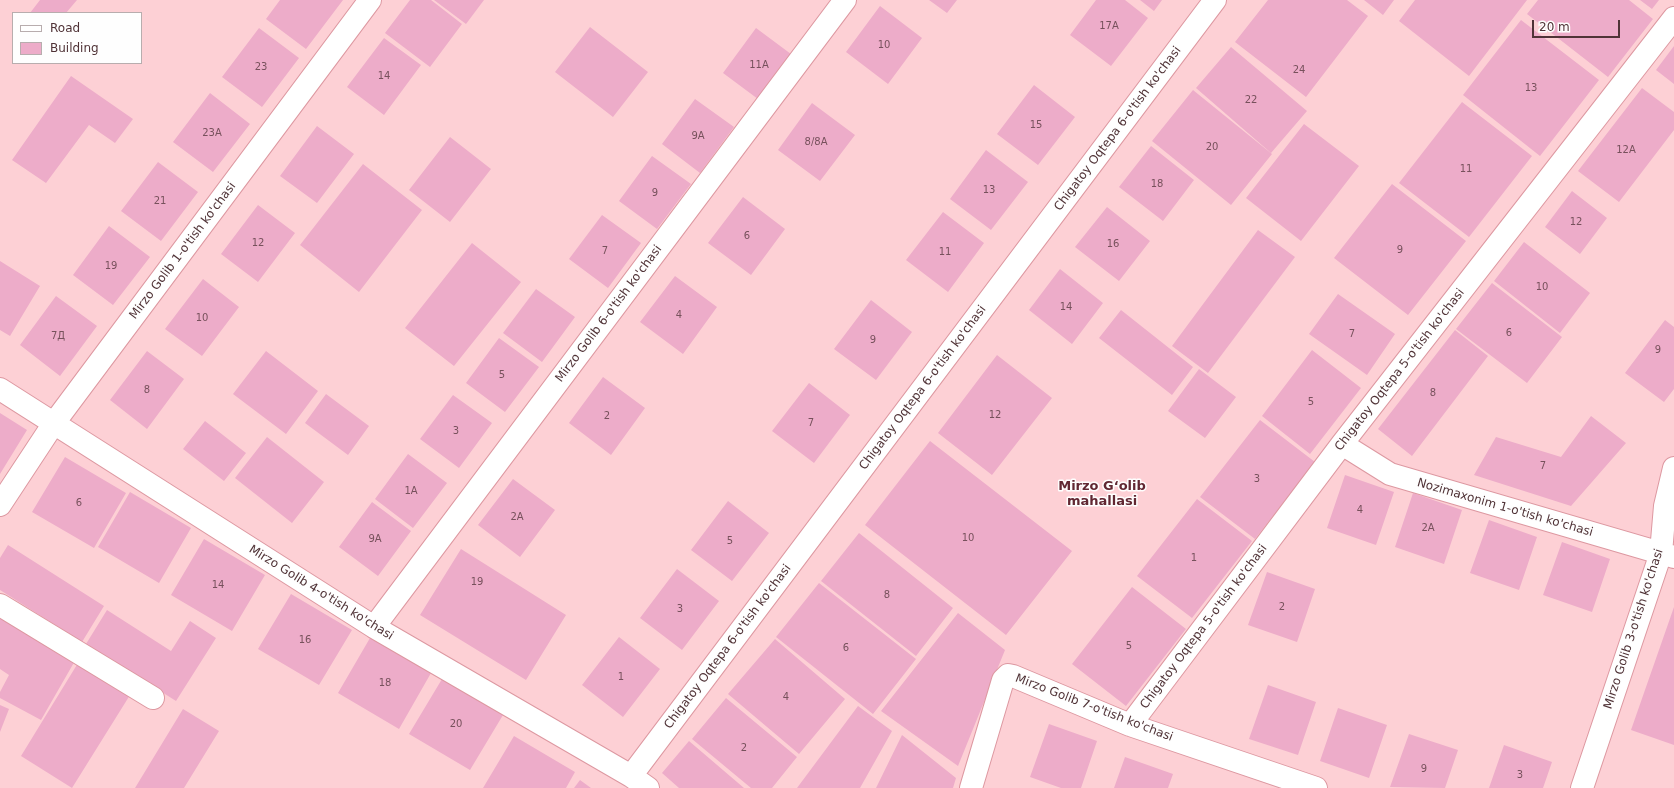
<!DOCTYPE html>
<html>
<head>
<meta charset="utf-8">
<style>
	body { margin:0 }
	#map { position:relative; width:1674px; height:788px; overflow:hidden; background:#fdd0d5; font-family:"DejaVu Sans",sans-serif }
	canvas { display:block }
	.legend { position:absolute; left:12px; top:12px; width:130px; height:52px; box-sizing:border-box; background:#fefefe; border:1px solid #b8adae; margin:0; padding:5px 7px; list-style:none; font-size:12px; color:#503337 }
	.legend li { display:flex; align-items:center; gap:8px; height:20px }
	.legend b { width:20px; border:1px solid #b8adae }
	.scale { position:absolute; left:1532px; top:20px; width:88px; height:18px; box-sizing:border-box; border:2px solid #503337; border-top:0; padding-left:5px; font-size:12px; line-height:14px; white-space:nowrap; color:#503337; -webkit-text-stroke:3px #fefefe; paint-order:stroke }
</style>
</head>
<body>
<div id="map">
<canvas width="1674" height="788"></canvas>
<ul class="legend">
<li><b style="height:5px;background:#fff"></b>Road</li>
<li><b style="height:11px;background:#edacc9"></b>Building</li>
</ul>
<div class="scale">20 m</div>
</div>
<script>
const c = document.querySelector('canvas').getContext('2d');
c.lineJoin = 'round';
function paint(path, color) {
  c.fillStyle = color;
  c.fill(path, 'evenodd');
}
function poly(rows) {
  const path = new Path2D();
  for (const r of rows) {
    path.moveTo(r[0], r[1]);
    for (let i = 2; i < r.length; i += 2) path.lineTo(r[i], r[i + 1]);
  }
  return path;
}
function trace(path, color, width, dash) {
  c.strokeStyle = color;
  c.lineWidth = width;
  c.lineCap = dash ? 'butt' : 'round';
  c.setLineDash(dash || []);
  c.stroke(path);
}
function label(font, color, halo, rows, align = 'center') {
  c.font = font + ' "DejaVu Sans",sans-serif';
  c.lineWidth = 3;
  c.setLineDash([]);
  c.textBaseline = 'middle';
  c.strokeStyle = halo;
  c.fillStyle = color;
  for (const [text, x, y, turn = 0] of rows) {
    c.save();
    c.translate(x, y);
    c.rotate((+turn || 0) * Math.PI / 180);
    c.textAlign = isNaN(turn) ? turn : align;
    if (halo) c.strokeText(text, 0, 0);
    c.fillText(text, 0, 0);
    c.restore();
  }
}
const building = poly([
	[40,0,77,0,66,13,30,13],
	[280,0,343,0,306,49,266,19],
	[410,0,431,0,462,24,430,67,385,33],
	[434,0,484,0,466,24],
	[929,0,957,0,947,13],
	[1096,0,1125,0,1148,18,1111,66,1070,35],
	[1140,0,1162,0,1154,11],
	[1268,0,1347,0,1368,16,1306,97,1235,42],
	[1364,0,1394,0,1383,15],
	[1415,0,1527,0,1469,76,1399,21],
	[1538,0,1629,0,1653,19,1608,77,1527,14],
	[1640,0,1659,0,1652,9],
	[880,6,922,38,888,84,846,52],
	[1521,20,1599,80,1540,156,1463,95],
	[590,27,648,72,613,117,555,72],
	[259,28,299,58,262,107,222,77],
	[756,28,795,57,762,102,723,73],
	[384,38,421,65,384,115,347,87],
	[1674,46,1674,84,1656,70],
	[1231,47,1307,111,1271,153,1196,88],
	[71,76,133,119,115,143,89,125,46,183,12,160],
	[1034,85,1075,117,1038,165,997,134],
	[1642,88,1674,112,1674,130,1619,202,1578,171],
	[1193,90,1272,154,1231,205,1152,141],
	[210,93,250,124,213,172,173,142],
	[695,99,734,127,700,173,662,144],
	[1462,102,1532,156,1469,237,1399,183],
	[812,103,855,135,820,181,778,150],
	[1304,124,1359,166,1301,241,1246,198],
	[317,126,354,154,317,203,280,176],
	[450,137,491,169,450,222,409,190],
	[1151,146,1194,180,1163,221,1119,187],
	[986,150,1028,182,991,230,950,199],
	[652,156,691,184,657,229,619,201],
	[158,162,198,192,161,241,121,211],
	[363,164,422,210,359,292,300,245],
	[1392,184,1466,241,1408,315,1334,258],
	[1572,191,1607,218,1580,254,1545,227],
	[743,197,785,229,751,275,708,243],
	[258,205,295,233,258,282,221,254],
	[1107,207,1150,241,1119,281,1075,247],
	[943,212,984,243,948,292,906,260],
	[602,215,641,243,608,288,569,259],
	[109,226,150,257,113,305,73,275],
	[1258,230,1295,257,1208,373,1172,346],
	[1524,242,1590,293,1560,333,1494,281],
	[472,243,521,282,454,366,405,328],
	[0,261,40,286,10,336,0,330],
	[1060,269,1103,303,1072,344,1029,310],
	[675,276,717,307,683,354,640,322],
	[203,279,239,307,202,356,165,329],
	[1492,283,1562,337,1527,383,1456,329],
	[536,289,575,317,542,362,503,333],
	[1338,294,1395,334,1367,375,1309,334],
	[56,296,97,326,60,376,20,345],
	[871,300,912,332,876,380,834,349],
	[1121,310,1193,367,1172,395,1099,338],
	[1665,320,1674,327,1674,389,1664,402,1625,373],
	[1455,330,1488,356,1412,456,1378,429],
	[499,338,539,367,505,412,466,383],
	[1312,350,1361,388,1310,454,1262,416],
	[147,351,184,379,147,429,110,400],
	[266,351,318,391,286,434,233,394],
	[997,355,1052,398,992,475,938,433],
	[1199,369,1236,397,1205,438,1168,411],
	[603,377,645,408,611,455,569,423],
	[809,383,850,415,814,463,772,431],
	[326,394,369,426,348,455,305,423],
	[453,395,492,423,459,468,420,439],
	[0,413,27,430,0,474],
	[1591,416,1626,443,1571,506,1474,475,1496,437,1561,457],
	[1260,420,1315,462,1255,539,1200,497],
	[205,421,246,453,224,481,183,449],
	[267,437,324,482,292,523,235,478],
	[930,441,1072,551,1006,635,865,525],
	[408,454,447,483,413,528,375,499],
	[65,457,126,493,94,548,32,512],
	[1345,475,1394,492,1376,545,1327,528],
	[513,479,555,510,520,557,478,525],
	[130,492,191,528,159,583,98,547],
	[1413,493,1462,510,1444,564,1395,547],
	[1197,499,1252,541,1192,618,1137,576],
	[728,501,769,533,732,581,691,550],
	[372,502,411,531,378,576,339,547],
	[1489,520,1537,537,1519,590,1470,573],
	[859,533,953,608,916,656,821,581],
	[204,539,265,575,232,631,171,595],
	[1562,542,1610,559,1592,612,1543,595],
	[8,545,104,606,82,642,0,590,0,558],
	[461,549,566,615,526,680,420,615],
	[677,569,719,601,682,650,640,618],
	[1267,572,1315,589,1297,642,1248,625],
	[819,583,916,659,873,714,776,637],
	[1132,587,1186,629,1126,706,1072,664],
	[291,594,352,630,319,685,258,649],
	[1674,607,1674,745,1631,730],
	[107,610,171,651,190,621,216,638,176,701,86,644],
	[958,613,1005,650,958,766,881,711],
	[0,616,76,659,41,720,0,698,0,692,9,675,0,669],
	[619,637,660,669,623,717,582,685],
	[370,638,431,673,399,729,338,693],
	[775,639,845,699,799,754,728,694],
	[78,663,130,695,72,788,21,756],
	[442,679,503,715,470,770,409,734],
	[1268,685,1316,702,1298,755,1249,739],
	[726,698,797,757,772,788,751,788,692,739],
	[0,705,9,709,0,732],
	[858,706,892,731,860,788,797,788],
	[1338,708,1387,725,1369,778,1320,761],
	[183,709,219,731,184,788,135,788],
	[1049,724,1097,741,1081,788,1061,788,1030,777],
	[1409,734,1458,750,1445,788,1390,787],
	[902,735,956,778,953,788,876,788],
	[514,736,575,772,566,788,483,788],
	[689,741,744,788,679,788,662,773],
	[1504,745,1552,762,1543,788,1489,788],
	[1125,757,1173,774,1168,788,1114,788],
	[580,780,591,788,574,788]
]);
const street = poly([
	[0,389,374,627,631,776,648,788],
	[1342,444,1390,474,1674,557],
	[0,505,54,423,370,0],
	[0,605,153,698],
	[374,627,845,0],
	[1130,725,1342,444,1674,18],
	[631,776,1215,0],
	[971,788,1003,680,1008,675,1013,676,1130,725,1316,788],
	[1582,788,1661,553,1665,506,1674,468]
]);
const numberNames = [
	["17A",1109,26],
	["10",884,45],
	["11A",759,65],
	["23",261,67],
	["24",1299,70],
	["14",384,76],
	["13",1531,88],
	["22",1251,100],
	["15",1036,125],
	["23A",212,133],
	["9A",698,136],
	["8/8A",816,142],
	["20",1212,147],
	["12A",1626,150],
	["11",1466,169],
	["18",1157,184],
	["13",989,190],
	["9",655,193],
	["21",160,201],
	["12",1576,222],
	["6",747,236],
	["12",258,243],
	["16",1113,244],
	["9",1400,250],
	["7",605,251],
	["11",945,252],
	["19",111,266],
	["10",1542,287],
	["14",1066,307],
	["4",679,315],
	["10",202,318],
	["6",1509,333],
	["7",1352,334],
	["7Д",58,336],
	["9",873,340],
	["9",1658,350],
	["5",502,375],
	["8",147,390],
	["8",1433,393],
	["5",1311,402],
	["12",995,415],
	["2",607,416],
	["7",811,423],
	["3",456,431],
	["7",1543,466],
	["3",1257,479],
	["1A",411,491],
	["6",79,503],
	["4",1360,510],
	["2A",517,517],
	["2A",1428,528],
	["10",968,538],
	["9A",375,539],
	["5",730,541],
	["1",1194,558],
	["19",477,582],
	["14",218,585],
	["8",887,595],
	["2",1282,607],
	["3",680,609],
	["16",305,640],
	["5",1129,646],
	["6",846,648],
	["1",621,677],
	["18",385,683],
	["4",786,697],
	["20",456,724],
	["2",744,748],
	["9",1424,769],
	["3",1520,775]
];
const streetNames = [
	["Chigatoy Oqtepa 6-o'tish ko'chasi",1118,129,-53],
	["Mirzo Golib 1-o'tish ko'chasi",183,251,-53],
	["Mirzo Golib 6-o'tish ko'chasi",609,314,-53],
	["Chigatoy Oqtepa 5-o'tish ko'chasi",1400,370,-52],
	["Chigatoy Oqtepa 6-o'tish ko'chasi",923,388,-53],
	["Nozimaxonim 1-o'tish ko'chasi",1505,508,16],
	["Mirzo Golib 4-o'tish ko'chasi",321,593,32],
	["Chigatoy Oqtepa 5-o'tish ko'chasi",1204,627,-53],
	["Mirzo Golib 3-o'tish ko'chasi",1634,629,-72],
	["Chigatoy Oqtepa 6-o'tish ko'chasi",728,647,-53],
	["Mirzo Golib 7-o'tish ko'chasi",1094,708,21]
];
const neighbourhoodNames = [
	["Mirzo Gʻolib",1102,487],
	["mahallasi",1102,502]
];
paint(building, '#edacc9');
trace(street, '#dd98a1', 24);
trace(street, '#fff', 22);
label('10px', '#77515c', null, numberNames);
label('12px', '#503337', '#fefefe', streetNames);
label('bold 13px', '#612732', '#fefefe', neighbourhoodNames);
</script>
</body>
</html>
